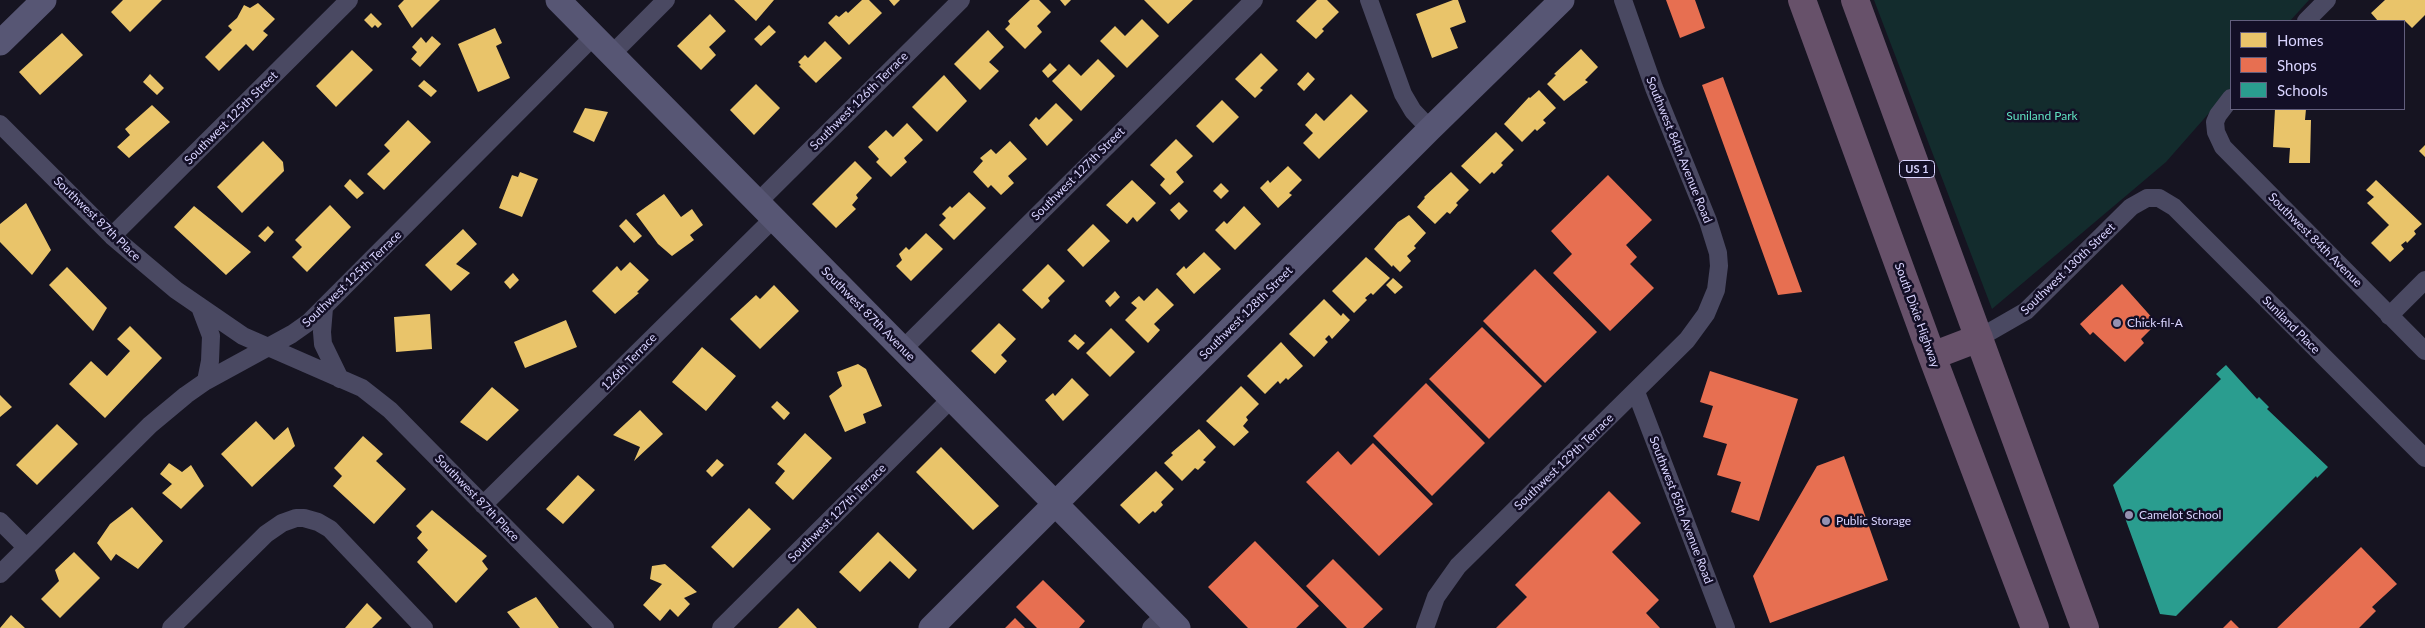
<!DOCTYPE html>
<html>
<head>
<meta charset="utf-8">
<style>
	body { margin:0 }
	#map { position:relative; width:2425px; height:628px; overflow:hidden; background:#161421; font-family:Lato,sans-serif }
	canvas { display:block }
	.legend { position:absolute; left:2230px; top:20px; width:175px; height:90px; box-sizing:border-box; background:#130f26; border:1px solid #625e7d; margin:0; padding:6px 9px; list-style:none; font-size:15px; color:#d9d4ff }
	.legend li { display:flex; align-items:center; gap:10px; height:25px }
	.legend b { width:25px; border:1px solid #625e7d }
</style>
</head>
<body>
<div id="map">
<canvas width="2425" height="628"></canvas>
<ul class="legend">
<li><b style="height:14px;background:#e9c46a"></b>Homes</li>
<li><b style="height:14px;background:#e76f51"></b>Shops</li>
<li><b style="height:14px;background:#2a9d8f"></b>Schools</li>
</ul>
</div>
<script>
const c = document.querySelector('canvas').getContext('2d');
c.lineJoin = 'round';
function paint(path, color) {
  c.fillStyle = color;
  c.fill(path, 'evenodd');
}
function poly(rows) {
  const path = new Path2D();
  for (const r of rows) {
    path.moveTo(r[0], r[1]);
    for (let i = 2; i < r.length; i += 2) path.lineTo(r[i], r[i + 1]);
  }
  return path;
}
function trace(path, color, width, dash) {
  c.strokeStyle = color;
  c.lineWidth = width;
  c.lineCap = dash ? 'butt' : 'round';
  c.setLineDash(dash || []);
  c.stroke(path);
}
function label(font, color, halo, rows, align = 'center') {
  c.font = font + ' Lato,sans-serif';
  c.lineWidth = 5;
  c.setLineDash([]);
  c.textBaseline = 'middle';
  c.strokeStyle = halo;
  c.fillStyle = color;
  for (const [text, x, y, turn = 0] of rows) {
    c.save();
    c.translate(x, y);
    c.rotate((+turn || 0) * Math.PI / 180);
    c.textAlign = isNaN(turn) ? turn : align;
    if (halo) c.strokeText(text, 0, 0);
    c.fillText(text, 0, 0);
    c.restore();
  }
}
const green = poly([
	[1874,0,2309,0,2290,21,2231,21,2231,88,2166,162,1992,309]
]);
const homes = poly([
	[123,0,162,0,130,32,111,12],
	[404,0,440,0,412,28,398,6],
	[734,0,774,0,756,21],
	[862,0,869,0,882,13,849,45,828,23,836,15,839,17,846,11,848,13],
	[889,0,900,0,894,6],
	[1030,0,1039,0,1051,12,1037,26,1042,32,1025,49,1005,29,1010,24,1008,21],
	[1060,0,1071,0,1065,6],
	[1144,0,1193,0,1168,24],
	[1317,0,1327,0,1339,12,1322,29,1324,31,1316,39,1296,21],
	[1453,0,1458,0,1466,22,1450,28,1458,48,1432,58,1416,14],
	[2385,0,2425,0,2425,15,2412,28,2404,20,2378,21,2371,13],
	[258,3,275,19,263,31,268,35,253,51,246,44,219,71,205,57,232,30,228,26,237,18,244,5,250,8],
	[371,13,382,24,378,28,375,25,372,28,364,20],
	[710,14,726,31,709,47,716,55,701,70,677,46],
	[1142,19,1159,36,1127,68,1100,41,1115,26,1125,36],
	[769,25,776,32,761,46,754,39],
	[495,28,502,43,496,46,510,78,478,92,458,44],
	[988,30,1004,47,989,62,999,71,980,90,954,64],
	[62,33,83,55,40,95,19,72],
	[432,36,441,44,420,67,411,59,417,52,412,47,421,37,426,43],
	[825,41,842,58,816,83,799,66,801,65,798,62,805,55,808,58],
	[1581,49,1598,67,1585,80,1588,82,1564,101,1547,84,1556,75,1554,74],
	[352,50,373,70,336,107,316,86],
	[1261,53,1278,70,1260,88,1263,90,1255,98,1235,79],
	[1098,59,1115,76,1081,111,1052,81,1069,64,1081,76],
	[1050,63,1057,70,1048,78,1042,71],
	[1308,72,1315,79,1304,91,1297,84],
	[150,74,164,88,157,95,143,82],
	[944,75,967,101,937,132,912,107],
	[424,80,437,91,431,97,418,86],
	[756,84,780,108,754,135,730,110],
	[1539,90,1556,108,1543,120,1546,123,1537,131,1535,129,1522,142,1504,124,1529,97,1530,98],
	[1351,94,1368,111,1319,159,1303,143,1313,133,1305,125,1316,113,1324,121],
	[1222,100,1239,117,1213,143,1196,126],
	[1056,103,1073,120,1047,146,1029,125,1036,117,1039,120],
	[152,105,170,122,129,158,117,147,130,135,125,129],
	[585,108,608,112,594,142,573,132],
	[2275,109,2306,109,2305,120,2311,120,2310,163,2289,163,2290,148,2273,147],
	[408,120,431,142,384,190,367,174,390,151,384,145],
	[907,123,923,140,904,158,907,162,891,177,876,162,879,159,868,147,886,130,893,137],
	[1496,132,1514,150,1501,163,1503,165,1494,174,1492,172,1480,184,1461,166],
	[1176,139,1193,156,1176,172,1184,182,1170,195,1160,185,1165,179,1150,165],
	[263,141,283,162,284,171,242,213,217,187],
	[1010,141,1027,159,1008,176,1014,183,1001,195,991,185,988,188,973,172,983,161,980,158,991,149,996,154],
	[2425,145,2425,157,2419,151],
	[855,161,872,178,856,195,858,198,852,205,856,209,836,228,812,204],
	[1288,166,1302,180,1289,193,1292,195,1278,208,1260,188,1268,180,1270,183],
	[520,172,538,179,522,217,499,208,512,175,518,177],
	[1451,172,1469,190,1456,203,1458,205,1450,214,1447,212,1435,224,1417,207,1425,198,1424,197],
	[350,179,364,193,357,199,344,186],
	[1132,180,1156,203,1137,222,1133,217,1127,224,1106,205],
	[2376,180,2422,224,2414,231,2416,234,2407,243,2406,241,2401,245,2404,249,2390,262,2371,243,2389,225,2367,203,2374,197,2366,190],
	[1221,183,1229,191,1221,199,1213,191],
	[969,192,986,208,954,240,939,225,946,218,942,214,950,206,952,208],
	[664,194,681,217,692,209,703,225,690,235,694,240,672,256,658,244,636,214],
	[1179,202,1188,211,1179,220,1170,210],
	[26,203,51,250,32,275,0,242,0,224],
	[330,205,351,227,307,272,292,257,302,247,295,240],
	[194,206,251,252,226,275,174,227],
	[1244,206,1261,224,1235,250,1215,230,1224,221,1227,224],
	[1409,215,1426,233,1414,246,1416,248,1407,256,1411,261,1400,272,1393,265,1392,267,1374,249,1398,222],
	[626,219,642,236,634,243,619,226],
	[1093,224,1110,241,1083,267,1067,250],
	[268,226,274,232,265,242,258,236],
	[463,229,477,244,456,264,470,273,451,291,425,265],
	[926,233,943,249,911,281,896,266,902,260,899,254,906,247,909,250],
	[1204,252,1221,269,1194,294,1176,274,1184,266,1186,269],
	[1366,257,1390,278,1373,295,1371,293,1365,298,1367,300,1354,313,1332,291],
	[630,262,649,280,637,292,639,293,615,314,592,291,617,266,621,271],
	[1048,264,1065,281,1048,298,1050,301,1042,309,1022,290],
	[67,267,107,308,93,331,49,285],
	[513,273,519,280,510,289,504,282],
	[1393,278,1403,287,1395,294,1386,285],
	[774,285,799,311,760,349,730,319,756,295,760,299],
	[1157,288,1174,305,1154,324,1160,330,1148,343,1125,320,1137,308,1131,303,1139,296,1144,301],
	[1115,291,1120,297,1110,307,1105,301],
	[1324,299,1341,316,1343,313,1350,320,1332,339,1329,335,1325,339,1328,342,1314,357,1289,334],
	[430,314,432,349,396,352,394,317],
	[566,320,577,347,525,368,514,342],
	[999,323,1016,339,1001,355,1007,361,995,374,971,351],
	[130,326,162,358,105,418,69,384,91,361,107,376,130,351,117,339],
	[1111,328,1135,352,1110,377,1086,353],
	[1075,334,1085,343,1078,350,1068,341],
	[1281,342,1303,366,1288,380,1286,378,1280,384,1278,381,1265,394,1247,376],
	[702,347,736,376,706,411,672,382],
	[858,364,866,369,882,406,863,414,866,423,845,432,829,396,842,386,837,372],
	[1072,378,1089,395,1063,421,1045,400,1053,393,1055,396],
	[1241,386,1259,404,1246,417,1248,420,1243,426,1249,432,1234,446,1206,421],
	[492,387,519,410,487,441,460,422],
	[0,395,12,407,0,417],
	[777,401,790,413,784,420,771,407],
	[640,410,663,434,634,461,640,447,613,435],
	[256,421,274,440,288,427,295,446,252,487,221,454],
	[57,424,78,444,37,485,16,465],
	[1199,429,1216,447,1203,460,1206,462,1198,470,1195,468,1182,481,1164,463,1173,455,1171,453],
	[805,433,832,458,793,500,775,483,785,471,777,464],
	[363,436,383,454,376,461,406,489,374,524,333,486,342,476,334,468],
	[941,447,999,506,973,530,916,472],
	[717,459,724,465,712,477,706,471],
	[169,463,182,472,191,465,204,486,181,509,162,493,172,484,160,474],
	[1156,471,1174,489,1161,502,1163,505,1155,513,1153,511,1139,524,1120,505],
	[578,475,595,490,563,524,546,509],
	[132,507,163,541,138,569,116,554,111,561,97,543,110,524],
	[749,508,771,529,733,568,711,547],
	[432,510,487,556,482,561,488,569,456,603,417,562,428,550,417,538,422,532,416,526],
	[878,532,917,570,909,579,890,561,860,592,839,572],
	[74,552,100,578,60,618,41,599,59,581,55,570],
	[665,564,697,592,684,598,690,604,678,617,670,609,660,621,643,605,662,584,650,579,652,566],
	[536,597,559,628,520,628,507,612],
	[367,603,382,618,372,628,345,628],
	[798,608,817,628,778,628],
	[11,615,25,628,0,628]
]);
const shops = poly([
	[1666,0,1695,0,1705,28,1680,38],
	[1723,77,1802,292,1778,295,1702,85],
	[1608,175,1652,220,1626,245,1637,257,1630,264,1654,288,1610,331,1553,273,1572,254,1551,231],
	[1535,269,1597,332,1545,383,1483,321],
	[2122,284,2155,321,2155,325,2141,339,2144,343,2125,362,2093,332,2090,335,2080,324],
	[1482,327,1542,386,1489,439,1429,379],
	[1710,371,1798,399,1759,521,1731,512,1741,482,1717,475,1727,444,1703,437,1713,406,1700,402],
	[1426,383,1485,443,1432,496,1373,436],
	[1373,443,1433,504,1379,556,1306,482,1338,451,1351,465],
	[1844,456,1888,580,1770,623,1753,576,1817,466],
	[1609,491,1641,523,1612,552,1659,600,1646,613,1660,628,1496,628,1527,597,1515,585],
	[1255,541,1319,606,1296,628,1248,628,1208,587],
	[2361,547,2397,584,2372,607,2376,611,2359,628,2277,628],
	[1333,559,1383,609,1363,628,1347,628,1306,586],
	[1043,580,1085,621,1079,628,1037,628,1016,607],
	[1015,618,1025,628,1005,628],
	[2231,620,2239,628,2223,628]
]);
const schools = poly([
	[2226,365,2257,399,2259,397,2269,407,2267,409,2328,467,2317,478,2316,476,2176,616,2160,614,2113,485,2221,379,2216,374]
]);
const street = poly([
	[1369,0,1403,94,1413,111,1430,129],
	[2306,21,2327,0],
	[611,55,666,0],
	[2231,98,2218,115,2215,122,2216,132,2223,147,2425,351],
	[0,124,112,236,176,290,243,336,362,388,390,410,605,628],
	[758,202,961,0],
	[112,236,349,0],
	[200,307,211,336,210,361,206,381],
	[324,308,322,332,323,344,340,379],
	[2389,316,2425,280],
	[1979,338,2026,311,2131,207,2147,198,2159,198,2174,207,2425,458],
	[903,349,1254,0],
	[1636,392,1726,628],
	[483,505,774,218],
	[0,521,26,547],
	[0,574,150,425,186,395,206,381,292,334,309,322,593,37],
	[171,628,266,534,282,523,296,518,304,518,318,522,330,529,424,628],
	[721,628,952,398],
	[1151,628,1165,615],
	[1425,628,1436,597,1458,566,1687,340,1706,314,1716,290,1719,266,1718,253,1708,221,1654,88,1623,0]
]);
const secondary = poly([
	[558,0,1178,628],
	[0,43,44,0],
	[931,628,1430,129,1562,0]
]);
const highway = poly([
	[1802,0,1932,356,2035,628],
	[1855,0,2085,628],
	[1932,356,1979,338]
]);
const markers = [
	[2117,323,5,"#9591b1"],
	[2129,515,5,"#9591b1"],
	[1826,521,5,"#9591b1"]
];
const shields = [
	[1917,169,35]
];
const shieldNames = [
	["US 1",1917,169]
];
const streetNames = [
	["Southwest 126th Terrace",859,101,-45],
	["Southwest 125th Street",231,118,-45],
	["Southwest 84th Avenue Road",1679,150,68],
	["Southwest 127th Street",1078,174,-45],
	["Southwest 87th Place",97,219,44],
	["Southwest 84th Avenue",2315,240,45],
	["Southwest 130th Street",2068,269,-44],
	["Southwest 125th Terrace",352,279,-44],
	["Southwest 128th Street",1246,313,-45],
	["Southwest 87th Avenue",868,314,45],
	["South Dixie Highway",1917,315,70],
	["Suniland Place",2291,325,45],
	["126th Terrace",629,362,-46],
	["Southwest 129th Terrace",1564,462,-44],
	["Southwest 87th Place",477,498,46],
	["Southwest 85th Avenue Road",1681,510,69],
	["Southwest 127th Terrace",837,513,-45]
];
const parkNames = [
	["Suniland Park",2042,116]
];
const poiNames = [
	["Chick-fil-A",2127,323],
	["Camelot School",2139,515],
	["Public Storage",1836,521]
];
paint(green, '#132c2d');
paint(homes, '#e9c46a');
paint(shops, '#e76f51');
paint(schools, '#2a9d8f');
trace(street, '#4a4962', 18);
trace(secondary, '#575674', 25);
trace(highway, '#67516a', 28);
for (const [x, y, r, color] of markers) {
  const dot = new Path2D();
  dot.arc(x, y, r, 0, 2 * Math.PI);
  c.fillStyle = color;
  c.fill(dot);
  trace(dot, '#130f26', 2);
}
for (const [x, y, w] of shields) {
  const box = new Path2D();
  box.roundRect(x - w / 2, y - 8.5, w, 17, 4);
  c.fillStyle = '#130f26';
  c.fill(box);
  trace(box, '#d9d4ff', 1);
}
label('bold 11px', '#d9d4ff', null, shieldNames);
label('12px', '#d9d4ff', '#130f26', streetNames);
label('12px', '#5fe0c0', '#130f26', parkNames);
label('12px', '#d9d4ff', '#130f26', poiNames, 'left');
</script>
</body>
</html>
